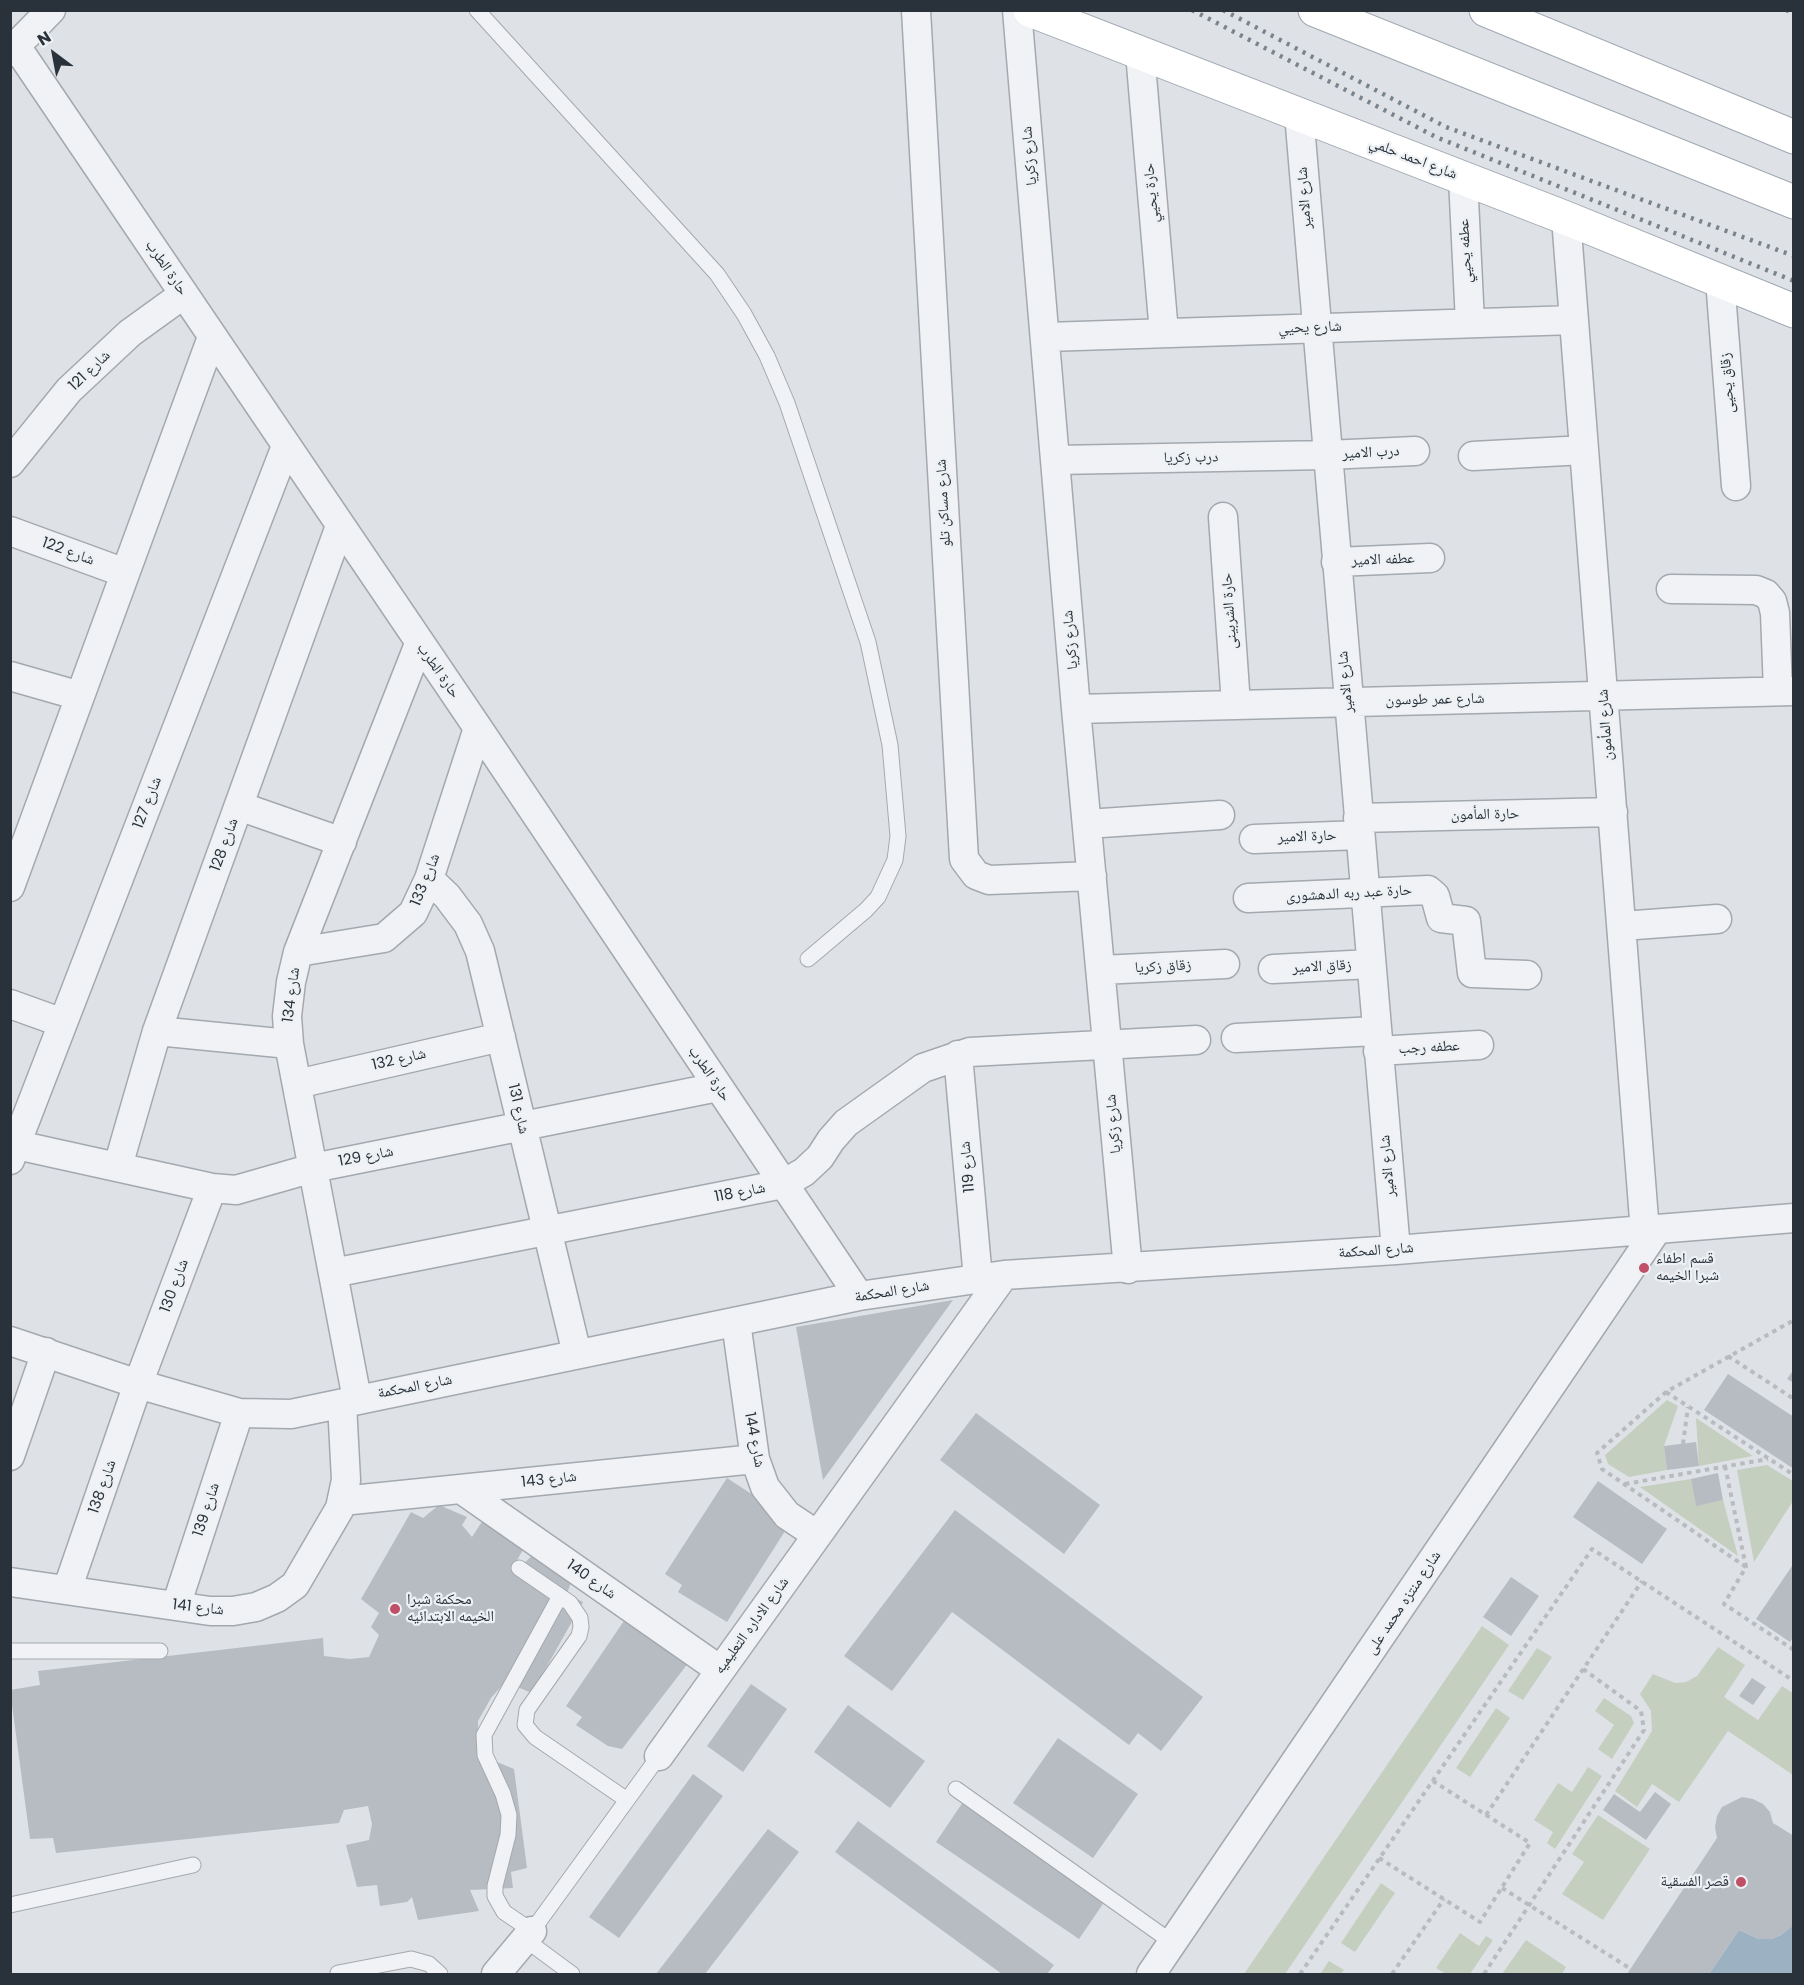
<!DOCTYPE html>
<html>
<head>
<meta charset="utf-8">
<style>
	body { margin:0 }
	#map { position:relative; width:1804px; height:1985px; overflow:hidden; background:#dee2e6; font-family:Poppins,sans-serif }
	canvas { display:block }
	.frame { position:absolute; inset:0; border:12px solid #29313b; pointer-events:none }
	.north { position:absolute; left:24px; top:24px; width:60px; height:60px; -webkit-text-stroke:4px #edf1f4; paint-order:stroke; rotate:328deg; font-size:16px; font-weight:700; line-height:24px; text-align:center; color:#29313b }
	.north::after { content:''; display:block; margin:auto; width:21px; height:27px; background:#29313b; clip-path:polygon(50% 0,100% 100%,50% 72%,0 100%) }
</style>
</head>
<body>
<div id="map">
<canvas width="1804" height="1985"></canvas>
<div class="frame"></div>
<div class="north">N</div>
</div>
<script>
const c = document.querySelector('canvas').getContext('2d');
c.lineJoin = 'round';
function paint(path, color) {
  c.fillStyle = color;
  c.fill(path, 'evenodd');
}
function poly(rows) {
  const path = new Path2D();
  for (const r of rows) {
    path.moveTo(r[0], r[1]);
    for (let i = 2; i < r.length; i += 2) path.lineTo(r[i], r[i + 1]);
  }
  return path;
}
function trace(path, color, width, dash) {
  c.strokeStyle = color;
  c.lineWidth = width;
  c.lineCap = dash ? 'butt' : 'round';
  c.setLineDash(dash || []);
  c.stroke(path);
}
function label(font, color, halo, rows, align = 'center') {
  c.font = font + ' Poppins,"Noto Naskh Arabic",sans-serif';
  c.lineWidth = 4.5;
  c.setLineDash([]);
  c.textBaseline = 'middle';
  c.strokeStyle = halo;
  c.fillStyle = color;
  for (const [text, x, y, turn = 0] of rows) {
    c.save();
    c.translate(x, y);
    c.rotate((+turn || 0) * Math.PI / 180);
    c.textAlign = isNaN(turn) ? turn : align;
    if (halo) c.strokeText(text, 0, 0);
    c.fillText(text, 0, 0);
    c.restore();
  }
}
const green = poly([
	[1667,1400,1678,1406,1664,1446,1667,1470,1629,1477,1608,1464,1605,1455],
	[1696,1418,1753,1456,1699,1466],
	[1767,1465,1793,1481,1793,1501,1754,1562,1737,1470],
	[1691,1479,1696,1505,1723,1500,1738,1556,1640,1487],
	[1482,1626,1509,1645,1285,1974,1244,1974],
	[1718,1647,1745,1665,1724,1697,1758,1720,1782,1686,1793,1693,1793,1775,1728,1731,1679,1802,1652,1784,1637,1807,1615,1791,1652,1731,1651,1711,1640,1694,1653,1674,1675,1683,1686,1682,1697,1676],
	[1537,1648,1552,1657,1523,1700,1508,1691],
	[1604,1698,1631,1716,1634,1723,1612,1759,1598,1749,1614,1725,1595,1711],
	[1496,1708,1510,1718,1470,1777,1456,1768],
	[1588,1767,1602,1776,1555,1849,1547,1843,1553,1832,1534,1820,1558,1783,1572,1792],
	[1598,1815,1650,1849,1603,1920,1562,1894,1584,1862,1572,1854],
	[1381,1883,1395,1893,1355,1952,1341,1943],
	[1460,1933,1479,1946,1486,1936,1493,1940,1470,1974,1446,1974,1436,1968],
	[1526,1940,1566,1967,1562,1974,1502,1974],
	[1329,1961,1344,1970,1341,1974,1320,1974]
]);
const water = poly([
	[1793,1925,1793,1974,1709,1974,1739,1930,1759,1939,1771,1939,1781,1935]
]);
const building = poly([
	[953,1300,823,1480,796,1327],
	[1794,1369,1794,1383,1787,1379],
	[1728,1374,1794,1417,1794,1469,1704,1410],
	[976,1413,1100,1505,1064,1554,940,1460],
	[1696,1442,1699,1466,1667,1470,1664,1446],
	[1718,1473,1723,1500,1696,1506,1691,1479],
	[727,1478,776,1510,771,1518,787,1528,727,1622,678,1592,682,1585,665,1574],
	[1598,1481,1667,1529,1642,1564,1573,1517],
	[439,1505,467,1517,462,1525,472,1537,487,1514,527,1543,516,1562,519,1568,537,1551,572,1579,567,1594,583,1602,532,1693,505,1682,491,1698,478,1721,478,1754,514,1769,527,1868,511,1872,513,1888,470,1890,479,1911,418,1920,412,1897,407,1902,380,1906,377,1885,357,1887,346,1845,369,1840,372,1824,368,1806,344,1810,339,1823,56,1853,53,1838,30,1839,10,1690,40,1685,38,1671,323,1638,324,1656,350,1659,369,1657,379,1635,371,1627,379,1613,361,1599,411,1512,423,1518],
	[955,1510,1203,1697,1161,1751,1138,1733,1129,1745,952,1612,892,1691,844,1656],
	[1794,1563,1794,1636,1790,1642,1756,1619],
	[1511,1577,1539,1596,1511,1636,1483,1617],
	[628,1615,689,1662,622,1749,608,1746,576,1725,582,1717,566,1706],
	[1752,1678,1766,1687,1753,1705,1739,1696],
	[751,1684,787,1709,743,1772,707,1746],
	[848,1705,925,1761,890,1808,814,1752],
	[1058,1738,1138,1794,1093,1858,1013,1803],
	[693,1774,723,1796,619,1938,589,1917],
	[1655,1792,1671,1804,1646,1840,1603,1810,1614,1794,1640,1812],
	[1742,1797,1753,1799,1763,1804,1770,1812,1773,1823,1794,1836,1794,1925,1781,1935,1771,1939,1759,1939,1739,1930,1709,1974,1627,1974,1717,1838,1715,1827,1717,1816,1722,1807],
	[963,1802,1107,1898,1079,1939,936,1842],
	[858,1821,1054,1965,1047,1974,1002,1974,835,1852],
	[768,1829,799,1852,705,1974,656,1974]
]);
const path = poly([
	[1728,1356,1794,1399],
	[1666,1392,1794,1475],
	[1683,1444,1688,1407],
	[1725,1466,1746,1567,1724,1604,1794,1650],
	[1625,1484,1768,1459],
	[1746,1567,1602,1469,1597,1453,1666,1392,1794,1320],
	[1486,1815,1642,1581],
	[1379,1858,1480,1922,1530,1843,1433,1781],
	[1502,1888,1631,1969],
	[1300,1974,1592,1549,1794,1681],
	[1392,1974,1444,1899],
	[1484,1974,1644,1730,1641,1711,1583,1669]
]);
const lane = poly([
	[477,10,717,274,744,314,767,356,787,403,868,642,890,745,898,836,895,860,878,897,866,910,808,959],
	[519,1568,570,1603,580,1618,581,1627,579,1636,527,1710,525,1725,535,1737,627,1800],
	[560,1596,484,1735,485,1755,503,1794,509,1815,508,1835,495,1886,495,1896,504,1912,532,1931,659,1756],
	[10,1651,160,1651],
	[956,1789,1173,1943],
	[10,1905,193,1865],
	[526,1940,572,1974],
	[338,1973,411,1959,429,1964,440,1974]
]);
const street = poly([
	[916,10,964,859,976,875,989,880,1092,876],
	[1017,10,1076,709,1128,1269],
	[16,46,478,728,859,1296],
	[10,52,51,10],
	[1140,53,1164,333],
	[1299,114,1396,1250],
	[1463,178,1470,323],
	[1566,218,1645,1232],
	[1720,280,1736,486],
	[1046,337,1574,320],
	[1473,456,1584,450],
	[1056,460,1327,455,1415,451],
	[10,463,69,390,130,333,184,294],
	[1223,517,1236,705],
	[10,531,125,573],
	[1336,562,1430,558],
	[1671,589,1756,590,1766,594,1772,601,1775,613,1778,691],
	[10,676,80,696],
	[1076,709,1794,691],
	[239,806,342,842],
	[1358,818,1613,812],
	[1087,824,1220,815],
	[1254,839,1360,835],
	[429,879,447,896,468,924,480,951,577,1354],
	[10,887,212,337],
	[1248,898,1428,890,1435,896,1441,918,1466,921,1472,973,1527,975],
	[1622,926,1717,919],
	[298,952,384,938,413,913,429,879,478,728],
	[1273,969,1371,964],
	[1101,970,1225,964],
	[10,1004,63,1023],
	[157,1031,289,1044],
	[1236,1038,1376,1031],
	[1378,1051,1479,1045],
	[958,1055,978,1279],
	[297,1084,501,1037],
	[17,1145,212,1188,236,1190,313,1168,718,1087],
	[10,1160,286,446],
	[118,1166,157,1031,340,526],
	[333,1273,783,1184,804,1172,820,1157,831,1140,846,1123,923,1068,970,1052,1196,1040],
	[736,1322,755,1459,765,1487,787,1515,817,1535],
	[10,1341,138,1384,239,1413,291,1414,859,1296,1004,1275,1396,1250,1794,1218],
	[357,1399,289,1044,287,1016,291,982,298,952,419,644],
	[10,1456,46,1352],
	[461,1489,720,1670],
	[342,1501,755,1459],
	[10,1582,210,1611,233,1611,256,1607,277,1598,295,1585,340,1508,346,1480,342,1404],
	[67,1590,138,1384,212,1188],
	[176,1606,239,1413],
	[659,1756,1004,1275],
	[496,1974,532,1931],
	[1151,1974,1656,1231]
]);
const primary = poly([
	[1030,10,1566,218,1794,311],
	[1315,10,1794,202],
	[1486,10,1794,137]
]);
const rail = poly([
	[1192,10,1436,137,1794,281],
	[1223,10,1446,127,1794,256],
	[1786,10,1794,13]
]);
const markers = [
	[1644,1268,6,"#c04f68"],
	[395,1609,6,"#c04f68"],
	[1741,1882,6,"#c04f68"]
];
const streetNames = [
	["شارع زكريا",1030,156,-95],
	["شارع احمد حلمي",1413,159,21],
	["حارة يحيي",1152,193,-95],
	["شارع الامير",1305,198,-94],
	["عطفه يحيي",1466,251,-93],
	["حارة الطرب",166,268,56],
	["شارع يحيي",1310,328,-2],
	["شارع 121",90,371,-44],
	["زقاق يحيى",1728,383,-94],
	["درب الامير",1371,453,-3],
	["درب زكريا",1191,458,-1],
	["شارع مساكن تلو",944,503,-93],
	["شارع 122",68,552,20],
	["عطفه الامير",1383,560,-2],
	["حارة الشربينى",1230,611,-94],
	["شارع زكريا",1071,640,-95],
	["حارة الطرب",438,671,55],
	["شارع الامير",1346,682,-95],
	["شارع عمر طوسون",1435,700,-1],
	["شارع المأمون",1606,725,-94],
	["شارع 127",148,803,-69],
	["حارة المأمون",1485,815,-1],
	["حارة الامير",1307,837,-2],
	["شارع 128",225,845,-70],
	["شارع 133",426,880,-68],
	["حارة عبد ربه الدهشورى",1349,894,-3],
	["زقاق زكريا",1163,967,-3],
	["زقاق الامير",1322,967,-3],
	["شارع 134",292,995,-83],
	["عطفه رجب",1429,1048,-3],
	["شارع 132",399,1060,-13],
	["حارة الطرب",709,1074,56],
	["شارع 131",518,1109,77],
	["شارع زكريا",1114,1124,-95],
	["شارع 129",366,1157,-11],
	["شارع الامير",1388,1166,-95],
	["شارع 119",968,1167,-95],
	["شارع 118",740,1193,-11],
	["شارع المحكمة",1376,1251,-4],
	["شارع 130",175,1286,-70],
	["شارع المحكمة",892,1292,-9],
	["شارع المحكمة",415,1387,-11],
	["شارع 144",754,1440,79],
	["شارع 143",549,1480,-6],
	["شارع 138",103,1487,-71],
	["شارع 139",207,1510,-72],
	["شارع 140",591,1580,35],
	["شارع منتزه محمد على",1404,1603,-56],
	["شارع 141",198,1608,6],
	["شارع الاداره التعليميه",752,1626,-54]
];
const poiNames = [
	["قسم اطفاء",1656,1259],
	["شبرا الخيمه",1656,1276],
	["محكمة شبرا",407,1600],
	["الخيمه الابتدائيه",407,1617],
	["قصر الفسقية",1729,1882,"right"]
];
paint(green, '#c5cfc0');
paint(water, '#9cb2c3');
paint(building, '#b6bcc2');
trace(lane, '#a4a9af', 17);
trace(street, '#a4a9af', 31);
trace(primary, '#9fa7b1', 35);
trace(path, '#b8bcc1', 4, [4.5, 4.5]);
trace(lane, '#f0f2f5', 15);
trace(street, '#f0f2f5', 28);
trace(primary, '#fff', 33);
trace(rail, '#79838e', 4.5, [3, 6]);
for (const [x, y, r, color] of markers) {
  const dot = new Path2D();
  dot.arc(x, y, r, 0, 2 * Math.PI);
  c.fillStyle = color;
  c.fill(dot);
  trace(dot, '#edf1f4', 2);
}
label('15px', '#29313b', '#edf1f4', streetNames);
label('15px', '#29313b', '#edf1f4', poiNames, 'left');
</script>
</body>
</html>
